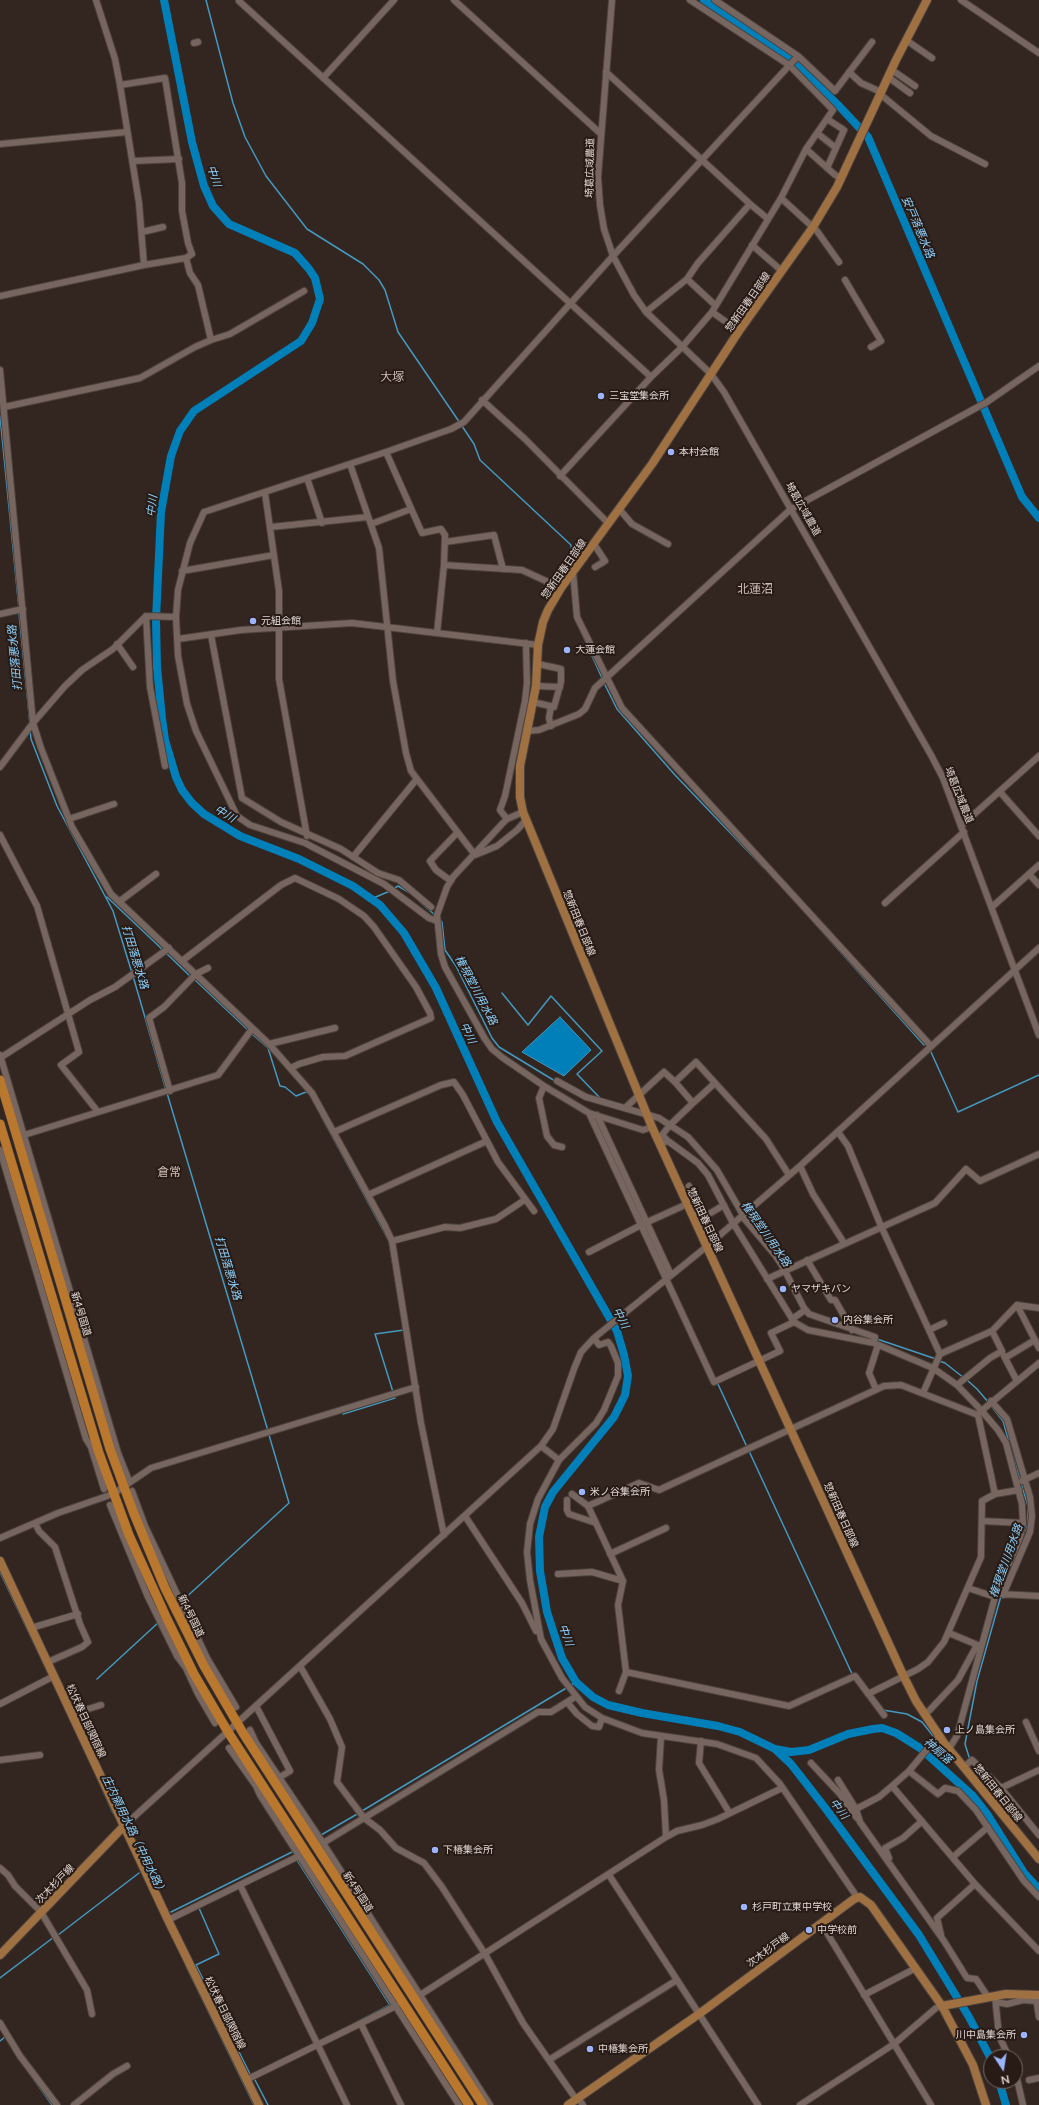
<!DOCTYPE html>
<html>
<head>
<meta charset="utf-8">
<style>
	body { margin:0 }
	#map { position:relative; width:1039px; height:2105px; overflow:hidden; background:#33251f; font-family:Lato,sans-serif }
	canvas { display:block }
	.north { position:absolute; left:983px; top:2049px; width:40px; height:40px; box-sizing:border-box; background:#281b15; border:1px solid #726661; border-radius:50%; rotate:168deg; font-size:11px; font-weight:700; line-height:16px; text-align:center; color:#e0d6d2 }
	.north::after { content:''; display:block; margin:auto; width:14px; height:18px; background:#9cb4fd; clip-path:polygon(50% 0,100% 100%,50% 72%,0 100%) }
</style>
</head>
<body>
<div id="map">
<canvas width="1039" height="2105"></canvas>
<div class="north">N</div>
</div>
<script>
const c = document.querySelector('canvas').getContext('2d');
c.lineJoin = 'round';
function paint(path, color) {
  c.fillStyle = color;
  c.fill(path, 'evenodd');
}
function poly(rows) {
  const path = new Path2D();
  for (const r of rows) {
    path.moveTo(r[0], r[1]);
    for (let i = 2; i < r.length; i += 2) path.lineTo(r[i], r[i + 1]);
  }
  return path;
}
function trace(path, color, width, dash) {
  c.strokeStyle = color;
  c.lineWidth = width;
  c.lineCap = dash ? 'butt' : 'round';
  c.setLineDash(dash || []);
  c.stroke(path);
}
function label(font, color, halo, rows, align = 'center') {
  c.font = font + ' Lato,"Noto Sans JP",sans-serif';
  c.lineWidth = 4;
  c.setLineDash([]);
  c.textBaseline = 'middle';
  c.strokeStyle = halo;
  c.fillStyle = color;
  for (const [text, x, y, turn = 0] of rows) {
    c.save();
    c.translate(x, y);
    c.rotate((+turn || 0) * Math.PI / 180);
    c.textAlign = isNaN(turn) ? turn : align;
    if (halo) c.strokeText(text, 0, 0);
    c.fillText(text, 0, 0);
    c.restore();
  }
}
const water = poly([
	[560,1017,591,1050,564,1076,522,1052,560,1017]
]);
const stream = poly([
	[206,0,233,103,245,137,266,176,307,229,363,264,379,280,385,290,398,332,460,423],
	[0,416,19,609],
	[462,426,474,444,480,460,571,545,573,566],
	[19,613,30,724],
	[579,627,602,678],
	[604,683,617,709,675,775,763,867],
	[30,730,31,739,57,806,113,911,132,973],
	[393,889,398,886,410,893],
	[107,897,164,951],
	[371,899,390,891],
	[419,901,436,916],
	[810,918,924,1045],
	[440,920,442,922,445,950,456,966,492,1038,499,1047,555,1081],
	[166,953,191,977],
	[133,976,166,1090],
	[194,979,248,1030],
	[502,993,528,1025,551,996,602,1051,577,1074,600,1098],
	[251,1033,268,1048,280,1086,285,1087,296,1096,306,1092,310,1095],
	[931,1052,958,1112,1039,1075],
	[167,1093,268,1431],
	[321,1116,389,1241,397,1289],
	[877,1339,936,1359],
	[939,1361,945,1363,964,1378],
	[967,1380,977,1389,989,1403],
	[717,1382,747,1447],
	[393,1392,375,1334,404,1330],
	[991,1406,1003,1421,1020,1480],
	[343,1414,395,1398,394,1396],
	[749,1451,853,1676],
	[1013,1562,1028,1523,1028,1506,1021,1483],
	[0,1572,50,1677],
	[1005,1582,1008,1573],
	[182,1601,289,1503,269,1435],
	[97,1679,159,1622],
	[855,1681,876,1708],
	[571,1685,576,1682],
	[883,1710,907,1714,922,1722,934,1737],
	[970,1760,965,1744,977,1681,1001,1596],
	[91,1764,113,1813],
	[972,1764,1003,1795],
	[940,1767,949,1755],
	[362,1811,568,1687],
	[321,1835,359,1813],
	[297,1860,390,2005,357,2022],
	[199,1908,219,1954,196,1965,251,2076],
	[171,1912,292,1852],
	[58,1935,139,1873],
	[186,1966,254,2105],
	[0,1978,54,1937],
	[0,2041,5,2037],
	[15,2053,52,2105],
	[254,2078,268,2105]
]);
const river = poly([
	[164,0,192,142,204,186,213,206,229,224,295,253,309,269,315,278,320,299,312,323,301,341,194,411,180,431,171,456,161,512,156,619,157,667,162,718,165,740,176,777,182,790,192,803,204,814,240,836,299,859,353,886,380,905,404,933,436,988,497,1122,617,1331,624,1355,628,1376,625,1395,614,1417,553,1492,545,1507,539,1537,540,1571,547,1612,562,1658,576,1682,593,1697,608,1705,642,1713,718,1726,740,1732,775,1749,791,1764,826,1809,919,1935,969,2017,991,2059],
	[704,0,786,55,840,107,868,137,1022,497,1039,518],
	[775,1749,791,1752,809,1750,848,1734,873,1729,882,1728,896,1733,920,1748,973,1796,987,1814,1024,1873,1039,1889],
	[999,2081,1006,2105]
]);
const minor = poly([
	[96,0,115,59,120,85,139,203,144,265],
	[454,0,601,134],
	[612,0,598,177,600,205,604,229,613,256,634,295,646,312,711,374,724,392,931,755,943,778,1039,1035],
	[715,0,798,56,835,91,872,42],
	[961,0,1039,53],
	[239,1,651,377],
	[906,40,932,58],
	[194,43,198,42],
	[892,70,915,86],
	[606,72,750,204,698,263,687,279,646,312],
	[849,72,861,83,881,92],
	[888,77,910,93],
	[323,78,394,0],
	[880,94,931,136,985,164],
	[817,133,836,148],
	[0,144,127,132],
	[806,149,834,174,841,179],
	[133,161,179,159],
	[827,168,844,130,827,119],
	[781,198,817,231,839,262],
	[750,204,768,219],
	[142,232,163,227],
	[752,245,782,271],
	[687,279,715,305],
	[845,280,881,341,871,347],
	[0,296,144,265,186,258,192,254,188,243,182,211,182,183,165,78,120,85],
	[712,312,739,331],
	[211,340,230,334,304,291],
	[0,370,33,723,41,748,72,827,111,894,269,1044,312,1093,385,1226,392,1241,421,1423,444,1535],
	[482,400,525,439,609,524],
	[4,407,140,378,195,347,211,340,198,285,190,273,186,258],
	[386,452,422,533,441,529,445,535,444,565,437,633],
	[350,464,379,548,393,681,406,753,411,771,475,855,497,846,517,830,526,820],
	[560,476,651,377,682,347,712,312,781,198,806,149,833,110,789,65,690,0],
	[307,478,322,523],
	[265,493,279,591,279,679,307,836],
	[620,510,632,524,668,544],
	[371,524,411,509],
	[271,527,368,517],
	[445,542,494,535,503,569],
	[594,544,605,561,595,567],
	[444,565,522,570,561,588],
	[182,571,274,555],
	[573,572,577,617,622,708,931,1046],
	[0,614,23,609],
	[146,616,150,687,165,766],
	[211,635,242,798,281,822,341,849,378,873,399,880,431,907],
	[178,639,241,630,352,623,538,645],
	[117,644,133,667],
	[536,686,560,687],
	[533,702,554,707,561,682,561,669,538,664],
	[551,706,549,718,551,726],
	[527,731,539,730,579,714,585,709,595,688,791,509,987,402,1039,366],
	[0,767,33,723,65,686,82,670,113,649,146,616,176,617],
	[1000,792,1039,836],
	[523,812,507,819,502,824,453,877,447,887,437,915,441,954,445,967,485,1039,492,1049,503,1058,544,1086,589,1113,643,1130,652,1127],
	[69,819,114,804],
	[507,819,500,810,505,796,525,701,527,683,526,643],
	[961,826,1039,756],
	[0,835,37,906,79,1052,61,1065,98,1112],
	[353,857,416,780],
	[1029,874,1039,885],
	[451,881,436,870,430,861,457,833],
	[120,901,156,874],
	[885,903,964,832],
	[992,907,1039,865],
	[437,921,429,918,384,884,305,843,250,825,237,816,196,731,187,704,178,656,176,617,178,590,190,543,204,512,386,452,451,429,464,422,613,256,798,56],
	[182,961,281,885,295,878,339,899,364,916,374,927,416,987,430,1013,431,1018,345,1056,323,1057,299,1064,291,1068],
	[269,1044,335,1028],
	[0,1055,118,1453,128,1478],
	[0,1058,90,1000,115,987,169,948],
	[557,1081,586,1097,659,1118,688,1137,717,1170,743,1215],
	[675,1082,696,1062,766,1139,789,1175],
	[544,1086,539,1098,547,1136,554,1145,562,1147],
	[170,1091,149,1018,164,1007,196,974,208,968],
	[693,1103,715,1083],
	[625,1108,664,1072,675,1082,693,1103,670,1125,662,1135,668,1141],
	[589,1113,714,1382,780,1351,771,1333,794,1322],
	[597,1115,671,1275],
	[334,1132,441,1085,454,1082,463,1095,498,1162,534,1211],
	[838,1132,848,1146,881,1226,940,1354,923,1393],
	[24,1135,218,1075,252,1029],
	[660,1144,668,1141,698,1163,708,1175,733,1223,794,1322,808,1330,874,1343,933,1368,957,1385,981,1410,998,1430,1006,1443,1022,1504,1023,1523,1020,1537,995,1597,957,1736,950,1747],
	[0,1150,86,1439,91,1447,104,1489],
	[800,1166,813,1194,844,1243],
	[689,1186,704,1217,724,1205],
	[368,1195,487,1141],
	[742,1216,775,1255,785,1270],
	[392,1241,445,1227,460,1228,496,1219,523,1201],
	[589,1252,643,1224,696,1200],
	[807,1260,831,1300,835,1300,852,1330],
	[785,1271,804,1308,809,1314,875,1337,874,1343],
	[767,1279,935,1203,966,1169,980,1181,1039,1154],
	[1017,1305,1039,1348],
	[792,1319,805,1310],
	[929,1330,944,1323],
	[940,1354,992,1331],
	[1004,1356,1017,1381],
	[1005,1358,1035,1340],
	[957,1385,990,1358,1002,1351,992,1331,1017,1305,1039,1308],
	[876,1389,869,1373,878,1345],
	[991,1401,1007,1419,1030,1497,1032,1516,1030,1532,1003,1595],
	[980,1412,1039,1363],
	[541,1446,559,1460,538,1499,530,1524,527,1552,530,1580,541,1639,562,1678,585,1707,602,1718,642,1733,717,1744,756,1758,780,1784,857,1897],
	[559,1460,596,1423,604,1410,618,1376,618,1363,611,1346,608,1342,599,1345,594,1338],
	[1022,1481,1039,1473],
	[132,1491,145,1526,207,1658,236,1707],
	[572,1494,588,1506,623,1581,618,1605,626,1672,619,1691],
	[567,1500,567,1510,569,1514,596,1523],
	[110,1505,148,1597,177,1656,186,1668,198,1694,215,1723],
	[588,1506,639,1483,659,1490,884,1386,901,1385,978,1415,995,1494],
	[465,1516,522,1603,536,1631],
	[982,1521,1023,1523],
	[35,1523,39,1531,55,1547,80,1624,88,1642,82,1647,48,1662],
	[0,1538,58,1513,113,1494,151,1468,416,1387],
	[610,1554,666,1528],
	[558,1574,592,1572,623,1581],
	[968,1588,995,1597],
	[1000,1594,1039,1596],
	[31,1628,78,1614],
	[949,1633,980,1646],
	[300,1666,330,1719,342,1747,337,1782,364,1818,380,1830,396,1848,424,1863,442,1887,485,1954,523,2023,576,2099],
	[626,1672,789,1706,855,1676,884,1715],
	[868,1694,918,1669,928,1662,944,1642,981,1557,982,1501,995,1494,1019,1490],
	[567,1702,577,1714,592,1726,599,1727,602,1718],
	[0,1704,54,1676],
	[256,1706,290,1771,280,1777],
	[72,1714,101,1705],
	[925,1715,958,1680,977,1645],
	[1026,1722,1039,1751],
	[250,1730,256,1743,323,1843,490,2105],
	[661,1736,659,1770,664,1800,666,1837],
	[701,1741,699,1763,729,1812],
	[229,1748,256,1786,260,1795,459,2105],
	[0,1760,40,1755],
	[811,1763,840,1794,857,1818],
	[964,1767,972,1760,1001,1788,1039,1770],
	[909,1771,938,1794,945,1788,958,1791,976,1810,1024,1881,1039,1897],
	[838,1780,856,1809,860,1822,944,1941,967,1978,976,1979,988,1997],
	[892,1786,975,1884,1039,1951],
	[1001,1788,1039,1835],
	[856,1809,879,1797,892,1786,909,1771,939,1735],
	[124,1826,541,1446,553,1429,574,1369,581,1352,594,1338,706,1247,800,1166,1039,948],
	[323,1843,538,1712,551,1712,575,1697],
	[953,1857,988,1827],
	[889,1858,885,1848,903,1838,922,1821],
	[0,1868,8,1875,15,1886,41,1912,87,1990,92,2014],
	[609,1875,758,2105],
	[240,1885,347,2105],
	[168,1920,299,1856],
	[821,1923,931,2105],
	[941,1935,937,1918,975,1884],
	[420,1995,666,1837,677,1831,702,1825,718,1819,782,1788],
	[864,1995,916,1968],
	[995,1996,999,2036,1009,2057],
	[1036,1998,1039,2017],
	[996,2002,1007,2004,1023,2000,1037,2001],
	[0,2023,20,2056,57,2105],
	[361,2024,401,2105],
	[549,2060,677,1980],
	[1015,2070,1023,2105],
	[246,2080,396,2006],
	[1029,2080,1039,2078],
	[578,2098,583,2105],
	[74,2105,113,2074,127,2066],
	[800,2105,894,2044,936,2008,942,2006]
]);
const major = poly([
	[927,0,896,60,837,187,813,227,739,331,652,464,561,588,548,610,543,622,538,645,536,686,520,766,520,797,523,812,652,1127,904,1677,916,1701,944,1743,1039,1859],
	[0,1561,168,1920,259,2105],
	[0,1955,124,1826],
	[942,2006,1006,1994,1039,1995],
	[568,2105,699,2014,854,1899,860,1897,871,1905,942,2006,973,2065,986,2105]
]);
const highway = poly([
	[0,1080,110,1449,134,1514,165,1588,204,1666,243,1733,483,2105],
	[0,1124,99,1453,129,1535,167,1619,194,1674,228,1732,469,2105]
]);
const markers = [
	[601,396,4,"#9cb4fd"],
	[671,452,4,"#9cb4fd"],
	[253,621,4,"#9cb4fd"],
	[567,650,4,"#9cb4fd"],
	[783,1289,4,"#9cb4fd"],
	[835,1320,4,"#9cb4fd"],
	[582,1492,4,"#9cb4fd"],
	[947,1730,4,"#9cb4fd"],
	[435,1850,4,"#9cb4fd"],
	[744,1907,4,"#9cb4fd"],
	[809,1930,4,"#9cb4fd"],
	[1024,2035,4,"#9cb4fd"],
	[590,2049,4,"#9cb4fd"]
];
const streetNames = [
	["埼葛広域農道",590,168,-89],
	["惣新田春日部線",748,302,-55],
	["埼葛広域農道",803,509,60],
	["惣新田春日部線",564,569,-55],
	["埼葛広域農道",959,795,68],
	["惣新田春日部線",579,923,68],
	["惣新田春日部線",705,1220,65],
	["新4号国道",81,1314,73],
	["惣新田春日部線",841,1515,66],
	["新4号国道",191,1616,64],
	["松伏春日部関宿線",86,1721,65],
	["惣新田春日部線",998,1793,51],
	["次木杉戸線",55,1884,-46],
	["新4号国道",358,1892,57],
	["次木杉戸線",768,1950,-37],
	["松伏春日部関宿線",225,2013,64]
];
const poiNames = [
	["三宝堂集会所",609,396],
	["本村会館",679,452],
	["元組会館",261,621],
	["大蓮会館",575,650],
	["ヤマザキパン",791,1289],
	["内谷集会所",843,1320],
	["米ノ谷集会所",590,1492],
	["上ノ島集会所",955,1730],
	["下椿集会所",443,1850],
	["杉戸町立東中学校",752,1907],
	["中学校前",817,1930],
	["川中島集会所",1016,2035,"right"],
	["中椿集会所",598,2049]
];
const waterNames = [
	["中川",214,176,72],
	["安戸落悪水路",918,227,67],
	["中川",152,506,-83],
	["打田落悪水路",15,658,-95],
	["中川",225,814,31],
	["打田落悪水路",135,957,73],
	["権現堂川用水路",476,990,62],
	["中川",468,1033,65],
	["権現堂川用水路",766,1234,55],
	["打田落悪水路",228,1268,73],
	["中川",621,1318,63],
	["権現堂川用水路",1006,1561,-70],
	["中川",566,1635,71],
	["神扇落",938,1751,41],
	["中川",839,1809,53],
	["庄内領用水路（中用水路）",134,1835,64]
];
const quarterNames = [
	["大塚",392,377],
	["北蓮沼",755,589],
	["倉常",169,1172]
];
paint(water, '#007fb8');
trace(water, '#4399c0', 1);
trace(stream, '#4399c0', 1.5);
trace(river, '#007fb8', 8);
trace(minor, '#4d423d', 8);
trace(major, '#4d423d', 10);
trace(highway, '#4d423d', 10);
trace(minor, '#77665f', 6);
trace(major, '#9f7142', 8);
trace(highway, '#b9782e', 9);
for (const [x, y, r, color] of markers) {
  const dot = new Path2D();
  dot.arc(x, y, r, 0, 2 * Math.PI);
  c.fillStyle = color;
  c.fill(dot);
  trace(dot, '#281b15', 1.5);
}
label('10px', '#e0d6d2', '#281b15', streetNames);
label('10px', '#e0d6d2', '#281b15', poiNames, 'left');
label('italic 11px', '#8bd0fd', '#281b15', waterNames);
label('12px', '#cebcb4', '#281b15', quarterNames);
</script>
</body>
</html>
